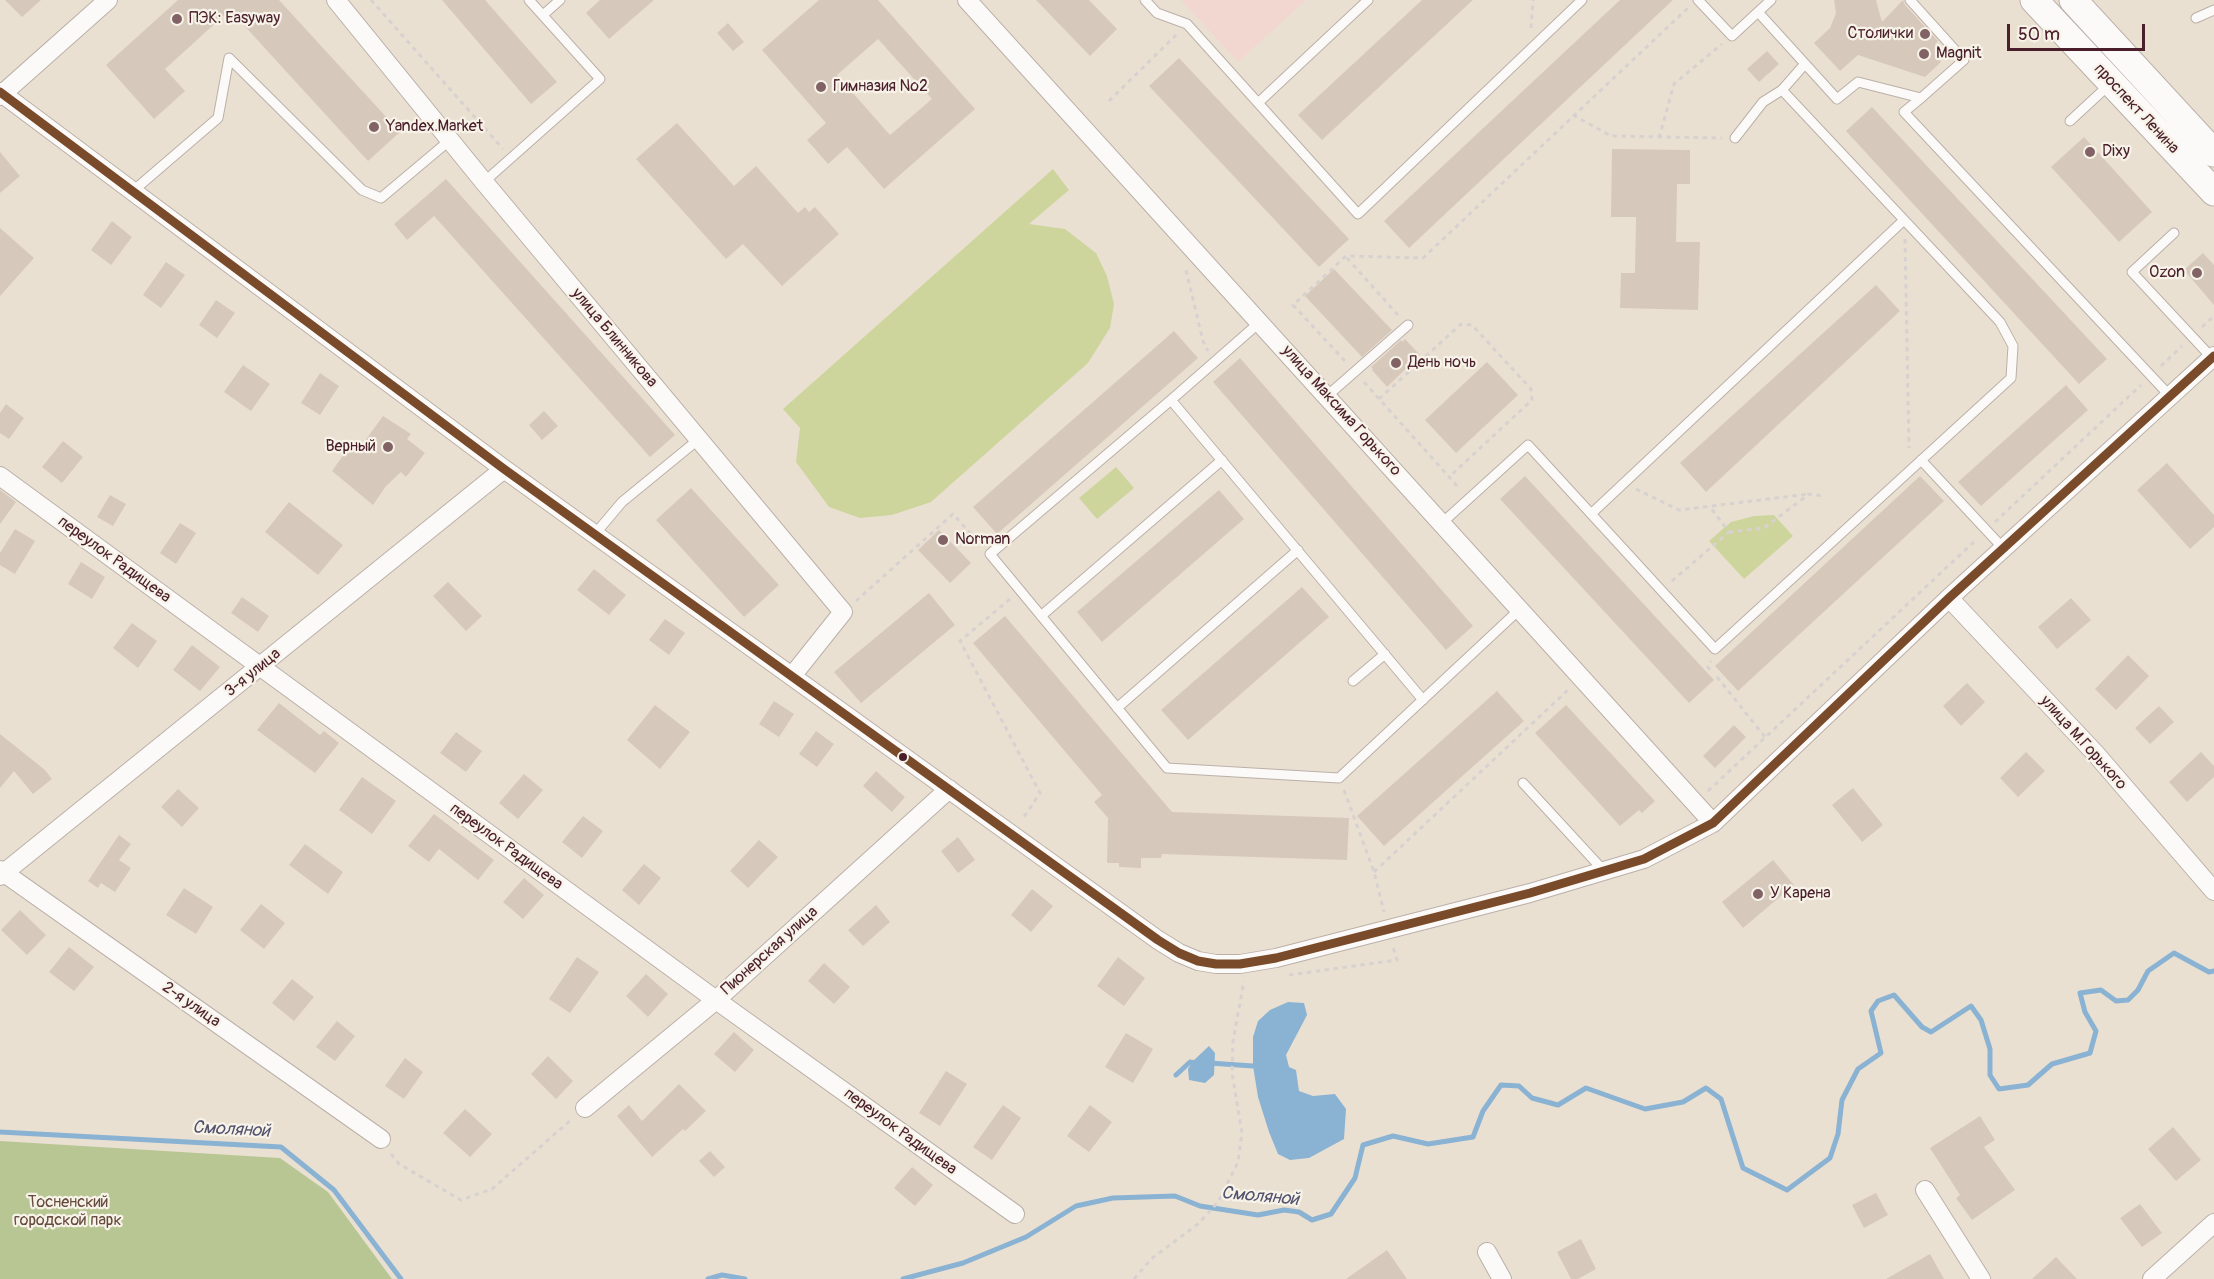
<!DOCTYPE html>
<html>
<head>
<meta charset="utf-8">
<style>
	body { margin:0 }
	#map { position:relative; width:2214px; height:1279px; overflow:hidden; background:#eae0d2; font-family:Pangolin,sans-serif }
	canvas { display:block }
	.scale { position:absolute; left:2007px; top:24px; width:138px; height:27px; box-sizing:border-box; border:3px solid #4a1f2b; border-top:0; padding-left:8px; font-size:18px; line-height:21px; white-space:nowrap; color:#4a1f2b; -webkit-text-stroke:4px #f7f3e8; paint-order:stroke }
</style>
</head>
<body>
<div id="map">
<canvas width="2214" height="1279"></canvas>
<div class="scale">50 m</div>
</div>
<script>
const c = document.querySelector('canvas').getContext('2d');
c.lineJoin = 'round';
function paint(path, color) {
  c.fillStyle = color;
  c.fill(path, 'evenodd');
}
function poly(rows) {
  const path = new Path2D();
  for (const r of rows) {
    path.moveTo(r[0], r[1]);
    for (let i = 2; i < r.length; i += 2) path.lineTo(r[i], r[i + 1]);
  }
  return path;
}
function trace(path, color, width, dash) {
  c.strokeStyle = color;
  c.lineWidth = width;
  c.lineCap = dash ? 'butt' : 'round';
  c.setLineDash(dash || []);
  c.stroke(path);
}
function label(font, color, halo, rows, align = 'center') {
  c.font = font + ' Pangolin,sans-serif';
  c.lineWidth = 4.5;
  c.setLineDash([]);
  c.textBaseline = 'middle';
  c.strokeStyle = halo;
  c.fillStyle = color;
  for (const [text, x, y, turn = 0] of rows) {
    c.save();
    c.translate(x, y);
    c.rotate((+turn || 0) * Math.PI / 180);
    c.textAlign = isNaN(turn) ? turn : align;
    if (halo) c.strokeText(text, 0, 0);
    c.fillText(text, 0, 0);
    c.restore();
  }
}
const built = poly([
	[1181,0,1306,0,1238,62]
]);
const green = poly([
	[1053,169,1069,190,1029,224,1065,229,1096,253,1107,276,1114,304,1110,328,1088,363,931,502,892,515,860,518,829,507,796,462,800,428,783,409],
	[1116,467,1134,488,1097,519,1079,498],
	[1774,515,1793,536,1744,579,1709,541,1731,522,1754,516]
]);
const forest = poly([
	[0,1141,280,1158,328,1192,392,1279,0,1279]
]);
const water = poly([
	[1288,1002,1304,1003,1307,1015,1286,1055,1289,1067,1296,1070,1299,1091,1313,1096,1335,1094,1346,1109,1344,1139,1309,1158,1290,1160,1278,1154,1269,1132,1258,1097,1253,1066,1253,1037,1258,1021,1270,1010],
	[1209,1046,1215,1053,1214,1075,1205,1083,1189,1080,1188,1069,1193,1061]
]);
const stream = poly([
	[1209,1063,1253,1066],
	[1176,1075,1190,1062,1197,1063],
	[0,1132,281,1147,334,1190,401,1279],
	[708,1279,722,1275,745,1279],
	[903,1279,963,1263,1026,1237,1076,1206,1113,1198,1175,1196,1200,1206,1258,1215,1284,1210,1299,1212,1312,1220,1331,1214,1355,1178,1363,1145,1393,1136,1428,1144,1473,1137,1483,1111,1501,1085,1519,1086,1532,1098,1558,1105,1586,1088,1645,1109,1683,1102,1706,1088,1721,1099,1743,1168,1787,1190,1830,1158,1838,1134,1842,1100,1858,1069,1881,1053,1871,1011,1878,1001,1894,995,1922,1027,1931,1032,1971,1006,1981,1020,1990,1049,1990,1075,1999,1089,2028,1085,2052,1064,2090,1053,2096,1031,2085,1012,2080,993,2101,990,2116,1001,2128,1000,2138,990,2148,971,2174,953,2209,972,2214,971]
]);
const building = poly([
	[5,0,41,0,22,17],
	[178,0,279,0,400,132,368,161,230,10,165,69,185,91,154,119,106,65],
	[442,0,485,0,557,82,531,104],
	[600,0,654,0,609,39,586,13],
	[819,0,878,0,975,109,884,189,847,147,828,164,807,140,826,123,762,50],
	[878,39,932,99,890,135,837,75],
	[1036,0,1089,0,1117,29,1090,56],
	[1422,0,1473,0,1322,140,1298,115],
	[1620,0,1673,0,1409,248,1384,221],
	[1834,0,1876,0,1882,22,1903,0,1905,5,1938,41,1935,44,1942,52,1937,57,1941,62,1925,77,1858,55,1840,71,1814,43,1830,28,1836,13],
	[728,23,744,42,733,51,717,33],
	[1767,51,1779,64,1759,82,1747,69],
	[1179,58,1349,239,1319,267,1149,86],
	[1872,107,2107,359,2079,384,1846,131],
	[677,123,734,186,756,166,798,213,805,207,809,212,815,207,839,234,782,286,743,244,726,259,636,159],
	[2084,137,2152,212,2119,242,2051,167],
	[1612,149,1690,150,1690,184,1677,184,1676,242,1700,242,1698,310,1620,308,1621,273,1635,273,1636,217,1611,217],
	[0,152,20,176,0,193],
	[446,179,675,435,650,457,434,216,407,240,394,224],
	[112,221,132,237,111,265,91,250],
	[0,228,34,258,0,296],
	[2203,253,2214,265,2214,305,2184,270],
	[166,262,185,275,161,308,143,295],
	[1334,269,1392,330,1362,357,1305,296],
	[1876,285,1900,311,1706,492,1680,463],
	[216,300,235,313,217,338,199,325],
	[1174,331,1198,358,997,534,973,507],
	[1405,339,1420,355,1387,387,1372,370,1373,369,1371,367,1401,340,1402,342],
	[1240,358,1473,626,1446,650,1213,382],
	[1487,362,1518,395,1456,453,1425,420],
	[243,365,270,384,251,411,224,392],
	[320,373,339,386,320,415,301,403],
	[2066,385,2088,410,1981,506,1958,482],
	[6,404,24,418,9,439,0,433,0,413],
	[544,411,558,426,542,440,529,425],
	[383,416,411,434,407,439,425,453,406,477,401,472,386,486,373,505,332,471,354,440,362,445],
	[63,441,83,457,62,483,42,467],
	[2167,463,2214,515,2214,527,2190,549,2137,490],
	[1525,476,1714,680,1689,703,1500,499],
	[1920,476,1944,501,1738,691,1715,666],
	[691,488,779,585,744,617,656,520],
	[0,490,16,502,0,524],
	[1219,490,1244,519,1102,642,1077,612],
	[110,495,126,504,113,526,97,517],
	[289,502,343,545,318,575,265,532],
	[180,523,196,533,176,564,160,553],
	[15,529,35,541,15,574,0,565,0,553],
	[939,530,971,563,950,583,918,550],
	[81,562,105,577,92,599,68,584],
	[594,569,626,595,609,615,577,590],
	[448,582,482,616,466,631,433,596],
	[1302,587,1329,617,1188,740,1161,710],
	[929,593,955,625,861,703,834,672],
	[242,597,269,616,258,632,231,613],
	[2071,598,2091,620,2057,649,2038,627],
	[1005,616,1172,812,1349,818,1347,860,1162,854,1161,858,1141,858,1141,868,1119,867,1119,863,1107,863,1108,818,1094,802,1102,795,973,643],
	[665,619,685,633,669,655,649,640],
	[132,623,157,641,138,668,113,648],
	[192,645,220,667,200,691,173,670],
	[2128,655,2149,676,2116,710,2095,689],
	[1967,683,1985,702,1961,726,1943,706],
	[1497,691,1524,721,1384,846,1357,816],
	[774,701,794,714,779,737,759,724],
	[279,703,320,735,324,731,339,743,315,773,257,730],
	[655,705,690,732,660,769,627,740],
	[1566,705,1655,801,1642,813,1639,810,1620,826,1535,733],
	[2159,706,2174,722,2150,744,2135,728],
	[1734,725,1746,737,1715,768,1703,756],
	[816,731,834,744,817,767,799,754],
	[456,732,482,751,466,772,440,753],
	[0,734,45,770,52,779,33,794,14,771,0,788],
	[2026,752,2045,771,2018,797,2000,778],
	[2201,752,2214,766,2214,777,2187,802,2169,782],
	[876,771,905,797,892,812,863,786],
	[524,774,543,790,518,819,499,803],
	[362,777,396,801,372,834,339,810],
	[1853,788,1883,825,1862,842,1832,805],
	[178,789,199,808,182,827,161,807],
	[434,814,494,860,478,880,439,849,429,862,408,846],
	[583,816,603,831,582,858,562,842],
	[119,835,131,844,119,860,131,868,115,892,101,883,98,888,88,881],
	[958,837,975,860,958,873,941,851],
	[759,840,778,857,748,888,730,871],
	[305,844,343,872,328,894,289,865],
	[1773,860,1794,885,1743,928,1722,902],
	[644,864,661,878,639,905,622,890],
	[524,878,544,895,523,919,503,902],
	[184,888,213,907,196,934,166,915],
	[1032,889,1053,906,1031,932,1011,915],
	[261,904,285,923,264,949,240,930],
	[876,905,890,922,863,946,848,930],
	[20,910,46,935,27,955,1,930],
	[69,947,94,967,74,991,49,972],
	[577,957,599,972,570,1013,549,999],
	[1118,957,1145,978,1124,1006,1097,986],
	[824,963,850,987,834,1004,808,981],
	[646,974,668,994,648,1017,626,996],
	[292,979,314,997,294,1021,272,1003],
	[337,1021,355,1036,335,1061,316,1047],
	[734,1032,754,1050,735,1072,714,1054],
	[1126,1033,1153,1049,1133,1083,1105,1067],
	[548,1056,573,1081,556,1099,531,1074],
	[405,1058,423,1072,404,1099,385,1086],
	[946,1071,967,1084,940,1126,919,1113],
	[679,1084,706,1111,685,1131,683,1129,652,1157,617,1116,629,1105,642,1121],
	[1003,1105,1021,1118,992,1160,973,1147],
	[1090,1105,1112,1122,1089,1152,1067,1136],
	[465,1109,492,1134,470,1157,443,1133],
	[1980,1116,1995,1140,1984,1147,2015,1190,1972,1220,1956,1198,1960,1195,1930,1148],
	[2173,1127,2201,1160,2176,1181,2148,1149],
	[710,1151,725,1167,714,1177,699,1161],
	[912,1167,933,1185,915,1206,894,1188],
	[1876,1193,1888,1215,1864,1228,1852,1205],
	[2140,1204,2162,1233,2142,1247,2120,1218],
	[1581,1239,1596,1269,1578,1279,1571,1279,1557,1252],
	[1387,1250,1407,1279,1346,1279],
	[1930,1254,1944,1279,1886,1279],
	[2056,1257,2077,1279,2032,1279]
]);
const path = poly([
	[371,0,503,149],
	[1531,28,1533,0],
	[1109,101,1176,35],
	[1573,115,1611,136,1722,138],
	[1659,138,1674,84,1722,44],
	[1905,239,1909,448],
	[1347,258,1398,315],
	[1186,270,1203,341,1208,351],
	[2202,327,2214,316],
	[1345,361,1293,305,1346,256,1423,258,1689,7],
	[2161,366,2182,346],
	[1364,382,1459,488],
	[1379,399,1461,324,1472,325,1531,389,1532,400,1449,477],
	[1636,489,1679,510,1809,494],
	[1995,522,2141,385],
	[1729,532,1764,528,1809,494,1825,496],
	[1672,581,1729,532,1710,507],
	[1010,599,960,641,1040,793,1022,820],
	[856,601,953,514,980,544],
	[1710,670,1708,667,1711,661],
	[1717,677,1765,737],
	[1344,790,1374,872,1384,912],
	[1708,791,1977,539],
	[1374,872,1569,689],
	[1289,975,1397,960,1393,947],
	[391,1154,399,1164,461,1200,492,1189,572,1119],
	[1134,1279,1151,1259,1198,1224,1218,1202,1238,1162,1242,1133,1232,1073,1233,1041,1244,981]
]);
const lane = poly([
	[1145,0,1157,13,1187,24,1358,214,1582,0],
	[1698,0,1732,36,1771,0],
	[1758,12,1837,99,1858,82,1921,98,1964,60,1910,0],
	[543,15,560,0],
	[2196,18,2214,10],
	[1921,98,1904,112,2169,395],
	[1258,103,1368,0],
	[2070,121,2110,84],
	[1735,138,1763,102,1782,90],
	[484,182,600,79,529,0],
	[133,191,218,118,229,58,362,190,381,198,450,140],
	[2174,233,2132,272,2212,358],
	[1260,322,1171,400,990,554,1167,768,1339,778,1520,609],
	[1327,396,1408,325],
	[1171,400,1423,700],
	[1921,460,2003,548],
	[1591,514,1904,220],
	[1442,523,1528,445,1715,649,2011,378,2013,346,2000,322,1782,90,1804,65],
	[595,534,622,502,699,439],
	[1041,616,1222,460],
	[1353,681,1385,654],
	[1117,708,1298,550],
	[1523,783,1604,871]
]);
const street = poly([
	[336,0,484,182,843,612,792,676],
	[967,0,1713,823],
	[0,92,504,469,1158,940,1179,953,1198,961,1216,964,1240,964,1276,958,1530,893,1644,859,1713,823,1949,598,2214,356],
	[0,96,108,0],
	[0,476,716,1000,1015,1214],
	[1949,598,2095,753,2214,891],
	[0,870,381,1139],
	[0,876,504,469],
	[585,1108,716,1000,949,789],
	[1925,1190,1981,1279],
	[1487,1252,1502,1279],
	[2152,1279,2214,1223]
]);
const secondary = poly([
	[2034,0,2214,192],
	[2073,0,2214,153]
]);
const bus1 = poly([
	[0,92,504,469,1158,940,1179,953,1198,961,1216,964,1240,964,1276,958,1530,893,1644,859,1713,823,1949,598,2214,356]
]);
const markers = [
	[177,19,6,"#826365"],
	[1925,34,6,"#826365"],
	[1924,54,6,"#826365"],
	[821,87,6,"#826365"],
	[374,127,6,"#826365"],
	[2090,152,6,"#826365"],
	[2197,273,6,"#826365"],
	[1396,363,6,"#826365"],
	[388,447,6,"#826365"],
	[943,540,6,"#826365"],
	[903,757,5,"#4a1f2b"],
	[1758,894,6,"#826365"]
];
const poiNames = [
	["ПЭК: Easyway",189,19],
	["Столички",1913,34,"right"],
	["Magnit",1936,54],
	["Гимназия №2",833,87],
	["Yandex.Market",386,127],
	["Dixy",2102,152],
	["Ozon",2185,273,"right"],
	["День ночь",1408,363],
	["Верный",376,447,"right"],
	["Norman",955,540],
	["У Карена",1770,894]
];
const streetNames = [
	["проспект Ленина",2136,109,47],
	["улица Блинникова",614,338,50],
	["улица Максима Горького",1341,411,48],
	["переулок Радищева",114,560,36],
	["3-я улица",253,673,-39],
	["улица М.Горького",2083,743,48],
	["переулок Радищева",506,847,36],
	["Пионерская улица",770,951,-42],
	["2-я улица",191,1005,35],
	["переулок Радищева",900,1132,36]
];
const parkNames = [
	["Тосненский",68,1203],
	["городской парк",68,1221]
];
const waterNames = [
	["Смоляной",231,1130,3],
	["Смоляной",1260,1197,5]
];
paint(built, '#f1d7d0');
paint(green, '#cdd59c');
paint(forest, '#b8c694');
paint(water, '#8ab2d3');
trace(stream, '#8ab2d3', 5);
paint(building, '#d7c8bc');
trace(lane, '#bab0a8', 11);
trace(street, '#bab0a8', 20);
trace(secondary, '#bab0a8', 29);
trace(path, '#d7d2cf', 3, [4.5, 4.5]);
trace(lane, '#fcfaf8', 9);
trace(street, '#fcfaf8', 18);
trace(secondary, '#fcfaf8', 27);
trace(bus1, '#7a4b2a', 9);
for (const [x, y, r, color] of markers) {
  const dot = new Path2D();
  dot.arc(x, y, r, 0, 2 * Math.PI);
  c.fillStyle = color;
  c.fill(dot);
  trace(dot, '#f7f3e8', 2);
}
label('16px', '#4a1f2b', '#f7f3e8', poiNames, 'left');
label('16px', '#4a1f2b', '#f7f3e8', streetNames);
label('16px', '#654a3c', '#f7f3e8', parkNames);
label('italic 18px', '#53526e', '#f7f3e8', waterNames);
</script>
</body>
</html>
